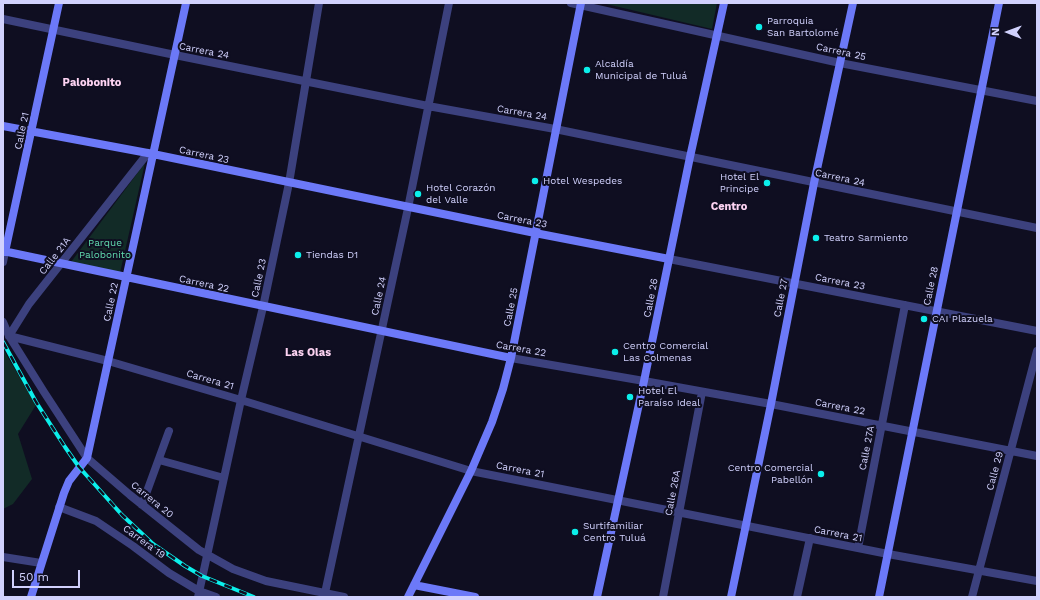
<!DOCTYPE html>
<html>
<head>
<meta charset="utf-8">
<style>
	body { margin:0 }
	#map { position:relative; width:1040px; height:600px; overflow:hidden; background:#0f0e21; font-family:"Work Sans",sans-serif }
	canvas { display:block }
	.frame { position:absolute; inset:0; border:4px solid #d1d1fd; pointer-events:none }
	.north { position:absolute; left:988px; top:12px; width:40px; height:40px; -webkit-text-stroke:3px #0f0e21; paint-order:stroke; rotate:271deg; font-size:11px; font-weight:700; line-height:16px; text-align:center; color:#d1d1fd }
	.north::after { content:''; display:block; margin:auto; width:14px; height:18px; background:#d1d1fd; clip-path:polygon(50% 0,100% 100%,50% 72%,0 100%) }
	.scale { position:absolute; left:12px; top:570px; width:68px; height:18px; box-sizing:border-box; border:2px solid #d1d1fd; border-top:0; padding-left:5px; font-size:12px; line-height:14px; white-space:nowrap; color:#d1d1fd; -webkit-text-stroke:3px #0f0e21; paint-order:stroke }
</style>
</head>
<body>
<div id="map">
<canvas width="1040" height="600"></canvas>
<div class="frame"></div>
<div class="north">N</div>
<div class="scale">50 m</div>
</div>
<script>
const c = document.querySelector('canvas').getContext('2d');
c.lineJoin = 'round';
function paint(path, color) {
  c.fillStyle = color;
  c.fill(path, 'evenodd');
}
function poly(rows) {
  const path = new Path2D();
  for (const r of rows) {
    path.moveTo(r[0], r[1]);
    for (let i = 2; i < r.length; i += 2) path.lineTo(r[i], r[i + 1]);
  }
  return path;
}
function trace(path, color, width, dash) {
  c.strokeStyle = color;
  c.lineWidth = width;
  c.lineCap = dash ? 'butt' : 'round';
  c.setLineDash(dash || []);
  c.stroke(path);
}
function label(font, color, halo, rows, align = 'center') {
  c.font = font + ' "Work Sans",sans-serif';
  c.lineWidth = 4;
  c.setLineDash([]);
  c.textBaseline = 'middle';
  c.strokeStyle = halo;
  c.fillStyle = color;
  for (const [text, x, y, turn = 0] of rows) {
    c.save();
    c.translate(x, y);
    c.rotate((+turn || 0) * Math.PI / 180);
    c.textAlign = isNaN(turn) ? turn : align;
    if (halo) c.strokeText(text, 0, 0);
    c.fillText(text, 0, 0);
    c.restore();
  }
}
const green = poly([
	[602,3,717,3,712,29],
	[145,163,120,273,71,262],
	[3,349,36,405,18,434,32,479,13,504,3,509]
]);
const street = poly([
	[571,3,840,63,1037,101],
	[3,19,175,55,428,106,555,129,1037,228],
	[669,259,1037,331],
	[3,262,5,252],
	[3,322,9,336,44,392,87,458,130,495,199,550,233,569,266,581,344,597],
	[9,336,108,361,241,400,471,471,888,554,1037,581],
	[9,336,29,304,148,153],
	[511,358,644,381,771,404,1037,456],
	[159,460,224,478],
	[142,505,169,431],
	[59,507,96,521,133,546,169,573,199,591,216,597],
	[858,548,905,305],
	[3,557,41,563],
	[325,593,408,208,449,3],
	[198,597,241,400,263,307,289,183,319,3],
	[663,597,702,392],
	[797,597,810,538],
	[972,597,1037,351]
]);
const secondary = poly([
	[3,126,153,154,535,233,669,259],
	[3,251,511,358],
	[5,252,59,3],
	[414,585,475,597],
	[31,597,64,493,69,481,87,458,186,3],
	[408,597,471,471,492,422,503,389,511,358,581,3],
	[597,597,644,381,690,157,724,3],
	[731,597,771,404,814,183,853,3],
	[879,597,999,3]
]);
const rail = poly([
	[3,342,36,402,65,447,79,467,122,515,153,544,185,566,202,576,254,597]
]);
const markers = [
	[759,27,4,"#0befeb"],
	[587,70,4,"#0befeb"],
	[535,181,4,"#0befeb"],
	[767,183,4,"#0befeb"],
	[418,194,4,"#0befeb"],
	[816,238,4,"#0befeb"],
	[298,255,4,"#0befeb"],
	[924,319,4,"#0befeb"],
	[615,352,4,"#0befeb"],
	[630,397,4,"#0befeb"],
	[821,474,4,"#0befeb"],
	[575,532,4,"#0befeb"]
];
const poiNames = [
	["Parroquia",767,21],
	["San Bartolomé",767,33],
	["Alcaldía",595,64],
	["Municipal de Tuluá",595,76],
	["Hotel El",759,177,"right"],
	["Principe",759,189,"right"],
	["Hotel Wespedes",543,181],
	["Hotel Corazón",426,188],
	["del Valle",426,200],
	["Teatro Sarmiento",824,238],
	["Tiendas D1",306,255],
	["CAI Plazuela",932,319],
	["Centro Comercial",623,346],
	["Las Colmenas",623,358],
	["Hotel El",638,391],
	["Paraíso Ideal",638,403],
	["Centro Comercial",813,468,"right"],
	["Pabellón",813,480,"right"],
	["Surtifamiliar",583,526],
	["Centro Tuluá",583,538]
];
const streetNames = [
	["Carrera 24",204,51,11],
	["Carrera 25",841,52,12],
	["Carrera 24",522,113,10],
	["Calle 21",22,131,-78],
	["Carrera 23",204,155,12],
	["Carrera 24",840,178,12],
	["Carrera 23",522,220,11],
	["Calle 21A",55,256,-52],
	["Calle 23",259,278,-78],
	["Carrera 23",840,282,11],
	["Carrera 22",204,284,12],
	["Calle 28",931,286,-78],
	["Calle 24",379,296,-78],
	["Calle 26",651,298,-79],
	["Calle 27",781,298,-79],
	["Calle 22",111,302,-78],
	["Calle 25",511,307,-79],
	["Carrera 22",521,349,10],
	["Carrera 21",210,380,16],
	["Carrera 22",840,407,11],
	["Calle 27A",867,448,-79],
	["Carrera 21",520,470,11],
	["Calle 29",995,471,-75],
	["Calle 26A",673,493,-79],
	["Carrera 20",152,500,39],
	["Carrera 21",838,534,11],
	["Carrera 19",144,542,36]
];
const parkNames = [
	["Parque",105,243],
	["Palobonito",105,255]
];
const neighbourhoodNames = [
	["Palobonito",92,83],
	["Centro",729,207],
	["Las Olas",308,353]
];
paint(green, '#122b27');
trace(street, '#3c417e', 8);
trace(secondary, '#6c79f8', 8);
trace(rail, '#0befeb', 4);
trace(rail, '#0f0e21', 2.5, [8]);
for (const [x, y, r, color] of markers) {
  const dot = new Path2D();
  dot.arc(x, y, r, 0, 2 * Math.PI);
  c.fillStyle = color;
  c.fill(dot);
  trace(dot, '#0f0e21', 1.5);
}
label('10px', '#d1d1fd', '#0f0e21', poiNames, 'left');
label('10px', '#d1d1fd', '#0f0e21', streetNames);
label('10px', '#60d9ad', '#0f0e21', parkNames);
label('bold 11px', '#fdd3f2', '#0f0e21', neighbourhoodNames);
</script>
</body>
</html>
